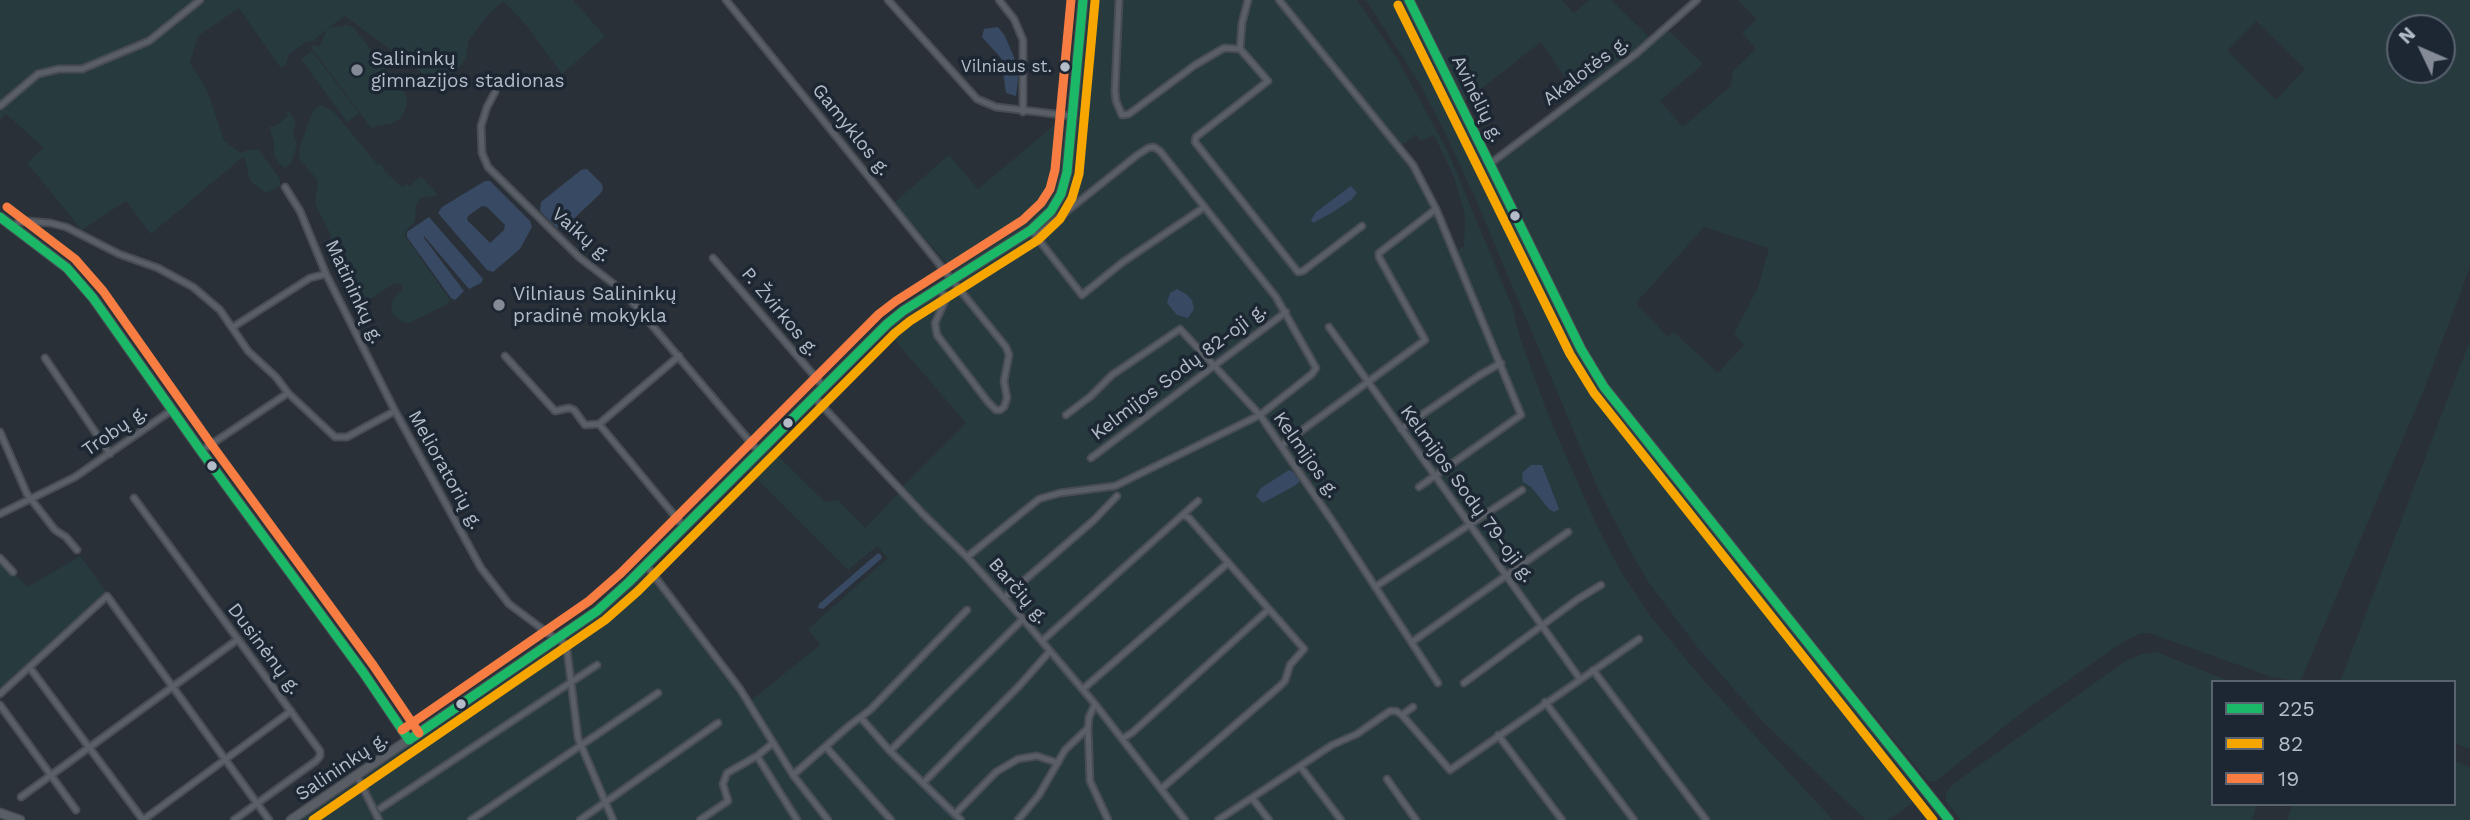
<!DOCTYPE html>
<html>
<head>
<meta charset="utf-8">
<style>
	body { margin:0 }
	#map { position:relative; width:2470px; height:820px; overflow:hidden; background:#2a3038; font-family:"Work Sans",sans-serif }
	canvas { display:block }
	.legend { position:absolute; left:2211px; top:680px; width:245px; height:126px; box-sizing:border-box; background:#1d2633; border:2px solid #59626f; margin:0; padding:9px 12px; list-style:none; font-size:21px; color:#b4bcc9 }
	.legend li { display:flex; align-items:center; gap:14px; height:35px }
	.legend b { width:35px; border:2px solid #59626f }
	.north { position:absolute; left:2386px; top:14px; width:70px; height:70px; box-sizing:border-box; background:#1d2633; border:2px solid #59626f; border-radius:50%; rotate:314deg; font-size:19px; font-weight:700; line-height:28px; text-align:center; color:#b4bcc9 }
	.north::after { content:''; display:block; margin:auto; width:24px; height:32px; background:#848b96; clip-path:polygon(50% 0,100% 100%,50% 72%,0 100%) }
</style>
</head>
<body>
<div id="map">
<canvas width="2470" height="820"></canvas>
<ul class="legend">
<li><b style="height:9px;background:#1ab867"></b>225</li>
<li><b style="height:9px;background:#f7a600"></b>82</li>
<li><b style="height:9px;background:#f77d43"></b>19</li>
</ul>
<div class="north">N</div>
</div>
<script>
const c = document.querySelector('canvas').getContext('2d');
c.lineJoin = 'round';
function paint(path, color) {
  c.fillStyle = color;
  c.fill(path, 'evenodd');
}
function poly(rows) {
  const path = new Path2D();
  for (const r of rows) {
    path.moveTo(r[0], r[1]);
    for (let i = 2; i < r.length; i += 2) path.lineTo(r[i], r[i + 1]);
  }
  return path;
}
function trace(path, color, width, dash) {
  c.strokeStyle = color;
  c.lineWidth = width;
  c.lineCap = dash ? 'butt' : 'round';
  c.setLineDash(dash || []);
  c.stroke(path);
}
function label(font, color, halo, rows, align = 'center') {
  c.font = font + ' "Work Sans",sans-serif';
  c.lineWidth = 7;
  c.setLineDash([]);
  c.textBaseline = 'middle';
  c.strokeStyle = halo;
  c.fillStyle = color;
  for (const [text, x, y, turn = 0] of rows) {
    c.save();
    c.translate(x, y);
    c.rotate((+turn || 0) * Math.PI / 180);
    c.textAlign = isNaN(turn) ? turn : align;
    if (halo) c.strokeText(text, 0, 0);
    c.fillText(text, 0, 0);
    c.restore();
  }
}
const green = poly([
	[0,0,195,0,154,33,137,42,83,65,45,68,22,81,0,101],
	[206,0,573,0,605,36,562,74,527,26,503,1,485,18,469,40,466,58,456,72,444,80,430,79,345,16,328,28,347,25,354,28,404,92,407,99,406,108,400,119,390,124,378,125,372,129,311,47,313,45,319,47,327,29,313,41,306,42,289,54,286,65,280,67,239,8,198,36,190,63,207,90,224,141,241,153,248,150,259,150,280,179,280,186,266,193,250,181,244,156,151,234,126,201,82,230,27,163,44,148,6,114,0,120,0,112,22,90,41,76,53,73,86,72,147,45],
	[1086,0,1357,0,1397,58,1448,152,1512,306,1519,335,1549,417,1596,524,1620,570,1651,617,1705,682,1833,820,298,820,595,619,647,571,748,703,820,645,808,629,888,558,877,546,848,570,746,468,769,447,825,502,838,500,865,528,899,493,901,494,902,487,966,423,886,330,1049,217,1064,194,1072,158],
	[1416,134,1420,141,1434,135,1454,177,1465,215,1464,246,1458,250,1417,169,1402,145],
	[1366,0,1405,0,1417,20,1529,251,1559,319,1598,385,1617,412,1829,677,1918,792,1911,804,1888,820,1866,820,1762,721,1698,648,1649,583,1633,556,1599,491,1476,200,1444,130,1418,81],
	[1412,0,1561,0,1574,13,1589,0,1611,0,1654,42,1668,30,1703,64,1660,101,1683,127,1731,86,1733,71,1756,49,1742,33,1757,19,1738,0,2470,0,2470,267,2423,392,2300,682,2272,677,2149,633,2139,634,2123,642,2024,711,1936,781,1928,781,1651,443,1606,383,1583,344,1494,163,1580,100,1541,42,1464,102],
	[2256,21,2305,69,2276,100,2227,50],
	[2400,28,2442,28,2442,70,2400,70],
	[1704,227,1769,248,1758,287,1734,334,1744,345,1718,373,1674,332,1668,337,1636,303],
	[312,51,359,113,347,122,301,59],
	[320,105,333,111,377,164,382,165,384,171,400,185,403,187,407,184,410,186,421,176,438,195,420,198,416,205,415,221,406,231,405,236,450,300,446,305,409,323,402,322,393,314,391,307,393,299,403,288,400,284,395,283,364,303,352,300,345,294,342,288,340,271,328,257,331,235,315,204,318,180,299,159,300,146,313,111],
	[288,110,296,122,293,133,297,145,291,163,285,168,278,162,274,154,274,143,269,126,274,127,288,116,286,112],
	[1069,113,1064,169,1059,188,1052,203,1043,215,1028,227,954,272,894,203,949,155,978,189],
	[2470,340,2470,749,2454,743,2454,682,2340,682],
	[80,556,107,593,0,688,0,560,28,587],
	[2157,652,2232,682,2213,682,2213,804,2257,804,2252,820,1961,820,1946,801,1946,793,1953,784,2127,660,2142,654],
	[2454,761,2470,767,2470,820,2287,820,2293,804,2454,804]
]);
const water = poly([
	[998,27,1005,36,1016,62,1018,80,1016,96,1006,93,1001,58,982,37,984,29],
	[587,169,602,184,603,189,600,194,565,227,557,228,540,211,541,202,581,170],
	[485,181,490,181,530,221,532,227,520,249,493,272,487,270,438,213,442,207],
	[482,206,487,207,505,225,504,230,490,243,467,220,468,216],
	[1351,186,1357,193,1352,199,1333,212,1313,223,1311,220,1316,212],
	[429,217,483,279,481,283,469,289,424,236,424,238,464,291,455,300,451,298,407,237,407,232],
	[1177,289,1186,294,1192,300,1194,309,1188,318,1177,315,1167,303,1170,293],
	[1531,465,1542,465,1559,509,1554,512,1549,509,1531,487,1523,482,1522,473],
	[1289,470,1292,471,1300,481,1296,485,1263,503,1256,496,1261,488],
	[878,553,882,556,881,559,823,609,818,608,819,604]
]);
const stream = poly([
	[900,765,955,820]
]);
const minor = poly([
	[726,0,1006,347,1009,355,1004,381,1007,398,1004,407,1000,410,996,410,988,402,937,335,935,323,945,301,944,295,939,288],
	[888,0,977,99,996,107,1072,116],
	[999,0,1014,19,1023,40,1023,112],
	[1119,0,1115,91,1116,101,1122,115,1129,114,1195,65,1224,48,1240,49],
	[1248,0,1242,23,1240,49,1268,81,1196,137,1195,142,1298,272,1303,271,1362,226],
	[1279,0,1413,165,1436,209,1379,253,1379,257,1425,340,1282,445],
	[495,92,487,107,481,126,482,153,488,167,580,258,623,291,758,451],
	[0,106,38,74,59,69,82,69,149,41,200,0],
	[1491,163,1637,53,1697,0],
	[285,187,300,211,326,274,395,411],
	[13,226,17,223,27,221,50,223,66,227,119,254,158,268,193,287,220,310,248,351,276,377,288,393,335,437,347,437,395,411,481,568,509,604,557,640],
	[1035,235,1082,295,1123,262,1203,208],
	[1036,236,1136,156,1148,148,1154,147,1160,151,1276,297,1316,368,1312,374,1260,415,1180,329,1112,375,1091,396,1066,415],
	[713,258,823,386],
	[233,327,310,278,326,274],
	[1329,327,1580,679],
	[505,356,555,411,569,408,574,410,585,425,599,424,684,527],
	[45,358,110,454],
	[813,396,923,514,967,557,1023,619,1095,704,1185,820],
	[599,424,679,356],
	[1401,429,1480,375,1501,363],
	[0,432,27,494,55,530,66,537,77,550],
	[201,451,288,393],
	[1091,458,1286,312],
	[1419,487,1521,415,1436,209],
	[134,498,320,751,320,756,316,761,234,820],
	[0,514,75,477,172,410],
	[967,557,1039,499,1060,493,1115,486,1260,415,1333,522,1438,683],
	[0,558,13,572],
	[646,565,740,689,793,775,828,820],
	[1375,587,1522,490],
	[1004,598,1094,520,1117,496],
	[560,637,567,650,578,738,613,820],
	[1042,641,1198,501],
	[1412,642,1568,532],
	[30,668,143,820],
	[1593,670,1706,820],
	[1464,683,1578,599,1601,585],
	[1083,689,1228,563],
	[0,694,107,596,269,820],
	[1545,702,1634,820],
	[0,705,76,810],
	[1402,715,1413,707],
	[861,718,890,751,961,820],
	[1088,728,1090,781,1108,820],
	[1498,735,1562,820],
	[1122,739,1133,732,1269,609],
	[773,743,757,756,797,820],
	[826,747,891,820],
	[890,751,1023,619],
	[1300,766,1341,820],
	[793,775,850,725,870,710,967,610],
	[357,776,379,820],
	[1387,779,1416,820],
	[923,783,1020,685,1050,651],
	[1161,789,1280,686,1285,681,1290,665,1304,649,1189,518,1183,515],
	[21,797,237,640],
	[1252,798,1269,820],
	[381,808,597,665],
	[955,814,996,772,1018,759,1037,756,1058,763],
	[143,820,291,711],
	[471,820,658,693],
	[580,820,718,723],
	[700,820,728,801,723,784,727,773,757,756],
	[1018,820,1039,795,1065,750,1088,728,1089,717,1095,704],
	[1218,820,1332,745,1357,734,1390,711,1396,711,1402,715,1450,770,1639,639]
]);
const secondary = poly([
	[1409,0,1581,349,1604,387,1949,820],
	[0,217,67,268,93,298,201,451,363,672,409,740],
	[0,813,20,820],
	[291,820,597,611,629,582,887,324,903,311,1031,230,1051,211,1061,194,1067,172,1083,0]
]);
const bus1 = poly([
	[1409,0,1581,349,1604,387,1949,820],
	[0,217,67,268,93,298,201,451,363,672,409,740],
	[409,740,597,611,629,582,887,324,903,311,1031,230,1051,211,1061,194,1067,172,1083,0]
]);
const bus2 = poly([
	[1398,5,1570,354,1594,393,1933,820],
	[313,820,605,620,638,591,895,333,910,321,1038,240,1060,219,1072,198,1079,174,1095,1]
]);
const bus3 = poly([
	[7,207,75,259,103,291,211,444,373,665,419,733],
	[402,730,589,601,621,573,879,314,896,301,1023,220,1041,203,1050,189,1055,170,1071,0]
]);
const markers = [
	[1065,67,6,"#b4bcc9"],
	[357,70,7,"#848b96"],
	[1515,216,6,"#b4bcc9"],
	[499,305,7,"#848b96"],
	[788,423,6,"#b4bcc9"],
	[212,466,6,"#b4bcc9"],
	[461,704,6,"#b4bcc9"]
];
const busNames = [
	["Vilniaus st.",1052,67]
];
const poiNames = [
	["Salininkų",371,59],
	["gimnazijos stadionas",371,81],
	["Vilniaus Salininkų",513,294],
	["pradinė mokykla",513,316]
];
const streetNames = [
	["Akalotės g.",1586,71,-37],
	["Avinėlių g.",1477,99,64],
	["Gamyklos g.",851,130,51],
	["Vaikų g.",581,235,41],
	["Matininkų g.",354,292,65],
	["P. Žvirkos g.",780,312,50],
	["Kelmijos Sodų 82-oji g.",1179,372,-37],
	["Trobų g.",115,431,-35],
	["Kelmijos g.",1306,455,55],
	["Melioratorių g.",445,470,61],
	["Kelmijos Sodų 79-oji g.",1467,494,54],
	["Barčių g.",1018,591,49],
	["Dusinėnų g.",264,649,53],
	["Salininkų g.",342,767,-34]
];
paint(green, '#273a3e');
paint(water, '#384963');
trace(stream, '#384963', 2);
trace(minor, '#484c53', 9);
trace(secondary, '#484c53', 11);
trace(minor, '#5a5e66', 5);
trace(secondary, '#595d64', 8);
trace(bus1, '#1ab867', 9);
trace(bus2, '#f7a600', 9);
trace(bus3, '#f77d43', 9);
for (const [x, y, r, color] of markers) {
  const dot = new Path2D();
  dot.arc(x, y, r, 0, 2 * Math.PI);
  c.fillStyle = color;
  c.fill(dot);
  trace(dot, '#1d2633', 2.5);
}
label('17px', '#b4bcc9', '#1d2633', busNames, 'right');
label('19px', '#b4bcc9', '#1d2633', poiNames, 'left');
label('19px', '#b4bcc9', '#1d2633', streetNames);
</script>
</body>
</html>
